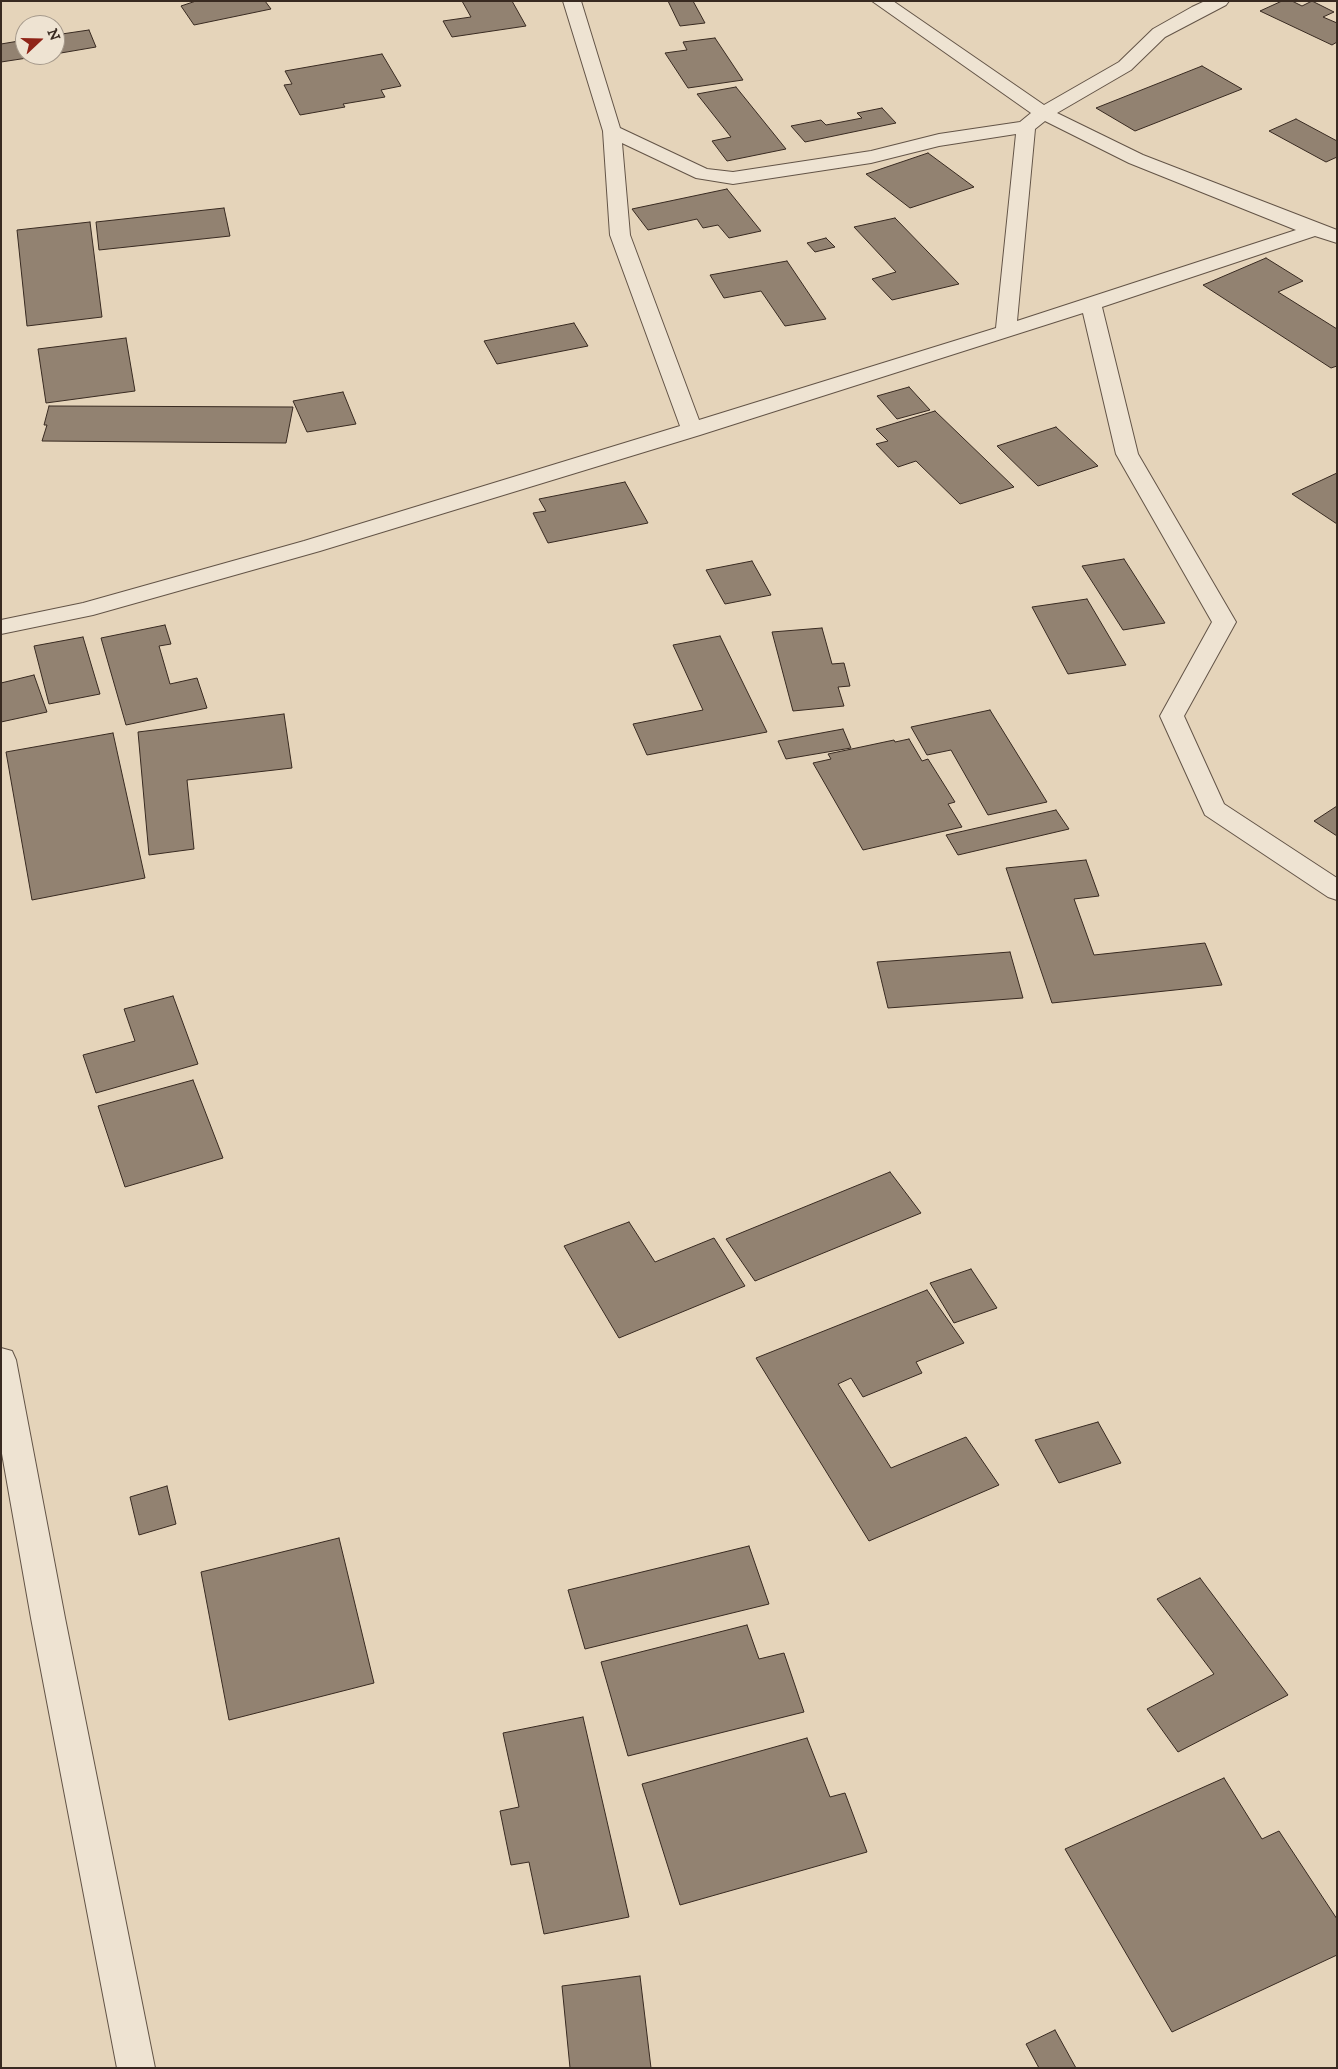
<!DOCTYPE html>
<html>
<head>
<meta charset="utf-8">
<style>
	body { margin:0 }
	#map { position:relative; width:1338px; height:2069px; overflow:hidden; background:#e5d4ba; font-family:"IM FELL DW Pica",serif }
	canvas { display:block }
	.frame { position:absolute; inset:0; border:2px solid #382a21; pointer-events:none }
	.north { position:absolute; left:15px; top:15px; width:50px; height:50px; box-sizing:border-box; background:#eee3d2; border:1px solid #a5998b; border-radius:50%; rotate:69deg; font-size:14px; font-weight:700; line-height:20px; text-align:center; color:#382a21 }
	.north::after { content:''; display:block; margin:auto; width:18px; height:22px; background:#8f2418; clip-path:polygon(50% 0,100% 100%,50% 72%,0 100%) }
</style>
</head>
<body>
<div id="map">
<canvas width="1338" height="2069"></canvas>
<div class="frame"></div>
<div class="north">N</div>
</div>
<script>
const c = document.querySelector('canvas').getContext('2d');
c.lineJoin = 'round';
function paint(path, color) {
  c.fillStyle = color;
  c.fill(path, 'evenodd');
}
function poly(rows) {
  const path = new Path2D();
  for (const r of rows) {
    path.moveTo(r[0], r[1]);
    for (let i = 2; i < r.length; i += 2) path.lineTo(r[i], r[i + 1]);
  }
  return path;
}
function trace(path, color, width, dash) {
  c.strokeStyle = color;
  c.lineWidth = width;
  c.lineCap = dash ? 'butt' : 'round';
  c.setLineDash(dash || []);
  c.stroke(path);
}
const building = poly([
	[196,1,265,1,271,9,194,25,181,6,196,1],
	[462,1,512,1,526,26,452,37,443,21,471,17,462,1],
	[668,1,693,1,705,23,680,26,668,1],
	[1282,1,1292,1,1302,6,1312,1,1334,12,1323,17,1337,23,1337,42,1332,45,1260,11,1282,1],
	[89,30,96,47,55,54,55,35,89,30],
	[715,38,743,80,688,88,665,53,687,50,683,42,715,38],
	[25,40,25,55,47,55,1,62,1,44,25,40],
	[382,54,401,86,381,90,385,97,343,104,345,107,300,115,284,85,292,84,285,71,382,54],
	[1202,66,1242,89,1135,131,1096,108,1202,66],
	[736,87,786,149,727,161,712,141,731,137,697,94,736,87],
	[882,108,896,123,805,142,791,126,821,120,826,125,862,118,857,113,882,108],
	[1296,119,1337,141,1337,157,1326,162,1269,131,1296,119],
	[928,153,974,187,910,208,866,174,928,153],
	[727,189,761,231,729,238,718,225,703,228,697,219,648,230,632,209,727,189],
	[224,208,230,236,99,250,96,222,224,208],
	[895,218,959,284,892,300,872,279,896,272,854,227,895,218],
	[90,222,102,317,27,326,17,230,90,222],
	[826,238,835,247,815,252,807,243,826,238],
	[1266,258,1303,281,1278,292,1337,329,1337,366,1331,368,1203,285,1266,258],
	[787,261,826,319,785,326,761,291,724,298,710,275,787,261],
	[574,323,588,346,497,364,484,341,574,323],
	[126,338,135,391,46,403,38,349,126,338],
	[909,387,930,410,897,419,877,396,909,387],
	[343,392,356,424,307,432,293,401,343,392],
	[49,406,293,407,286,443,42,441,47,425,44,425,49,406],
	[935,411,1014,487,960,504,916,461,898,467,876,444,888,441,876,429,935,411],
	[1056,427,1098,466,1038,486,997,446,1056,427],
	[1337,473,1337,524,1292,494,1337,473],
	[625,482,648,523,548,543,533,513,546,511,539,499,625,482],
	[1124,559,1165,623,1123,630,1082,566,1124,559],
	[752,561,771,595,725,604,706,570,752,561],
	[1087,599,1126,665,1068,674,1032,607,1087,599],
	[165,625,171,644,159,646,170,684,197,678,207,708,126,725,101,638,165,625],
	[822,628,832,664,844,663,850,686,838,687,844,706,793,711,772,632,822,628],
	[720,636,767,732,647,755,633,724,703,710,673,645,720,636],
	[83,637,100,694,49,704,34,646,83,637],
	[34,675,47,712,1,722,1,683,34,675],
	[990,710,1047,802,988,815,951,750,927,755,911,727,990,710],
	[284,714,292,768,187,780,194,849,149,855,138,732,284,714],
	[843,729,851,748,786,759,778,741,843,729],
	[113,733,145,878,32,900,6,752,113,733],
	[909,739,922,761,928,759,955,802,948,804,962,827,863,850,813,763,831,759,828,754,894,740,895,742,909,739],
	[1337,806,1337,836,1314,821,1337,806],
	[1056,810,1069,829,958,855,946,835,1056,810],
	[1086,860,1099,896,1074,899,1094,955,1205,943,1222,985,1052,1003,1006,868,1086,860],
	[1010,952,1023,998,888,1008,877,962,1010,952],
	[173,996,198,1064,96,1093,83,1055,135,1041,124,1009,173,996],
	[193,1080,223,1158,125,1187,98,1106,193,1080],
	[890,1172,921,1213,755,1281,726,1239,890,1172],
	[629,1222,655,1262,714,1238,745,1286,619,1338,564,1246,629,1222],
	[971,1269,997,1308,954,1323,930,1283,971,1269],
	[927,1290,964,1343,916,1362,922,1373,863,1397,851,1378,838,1384,891,1468,966,1437,999,1485,869,1541,756,1358,927,1290],
	[1098,1422,1121,1463,1059,1483,1035,1440,1098,1422],
	[167,1486,176,1524,139,1535,130,1497,167,1486],
	[339,1538,374,1683,229,1720,201,1572,339,1538],
	[749,1546,769,1604,585,1649,568,1590,749,1546],
	[1200,1578,1288,1695,1178,1752,1147,1709,1214,1674,1157,1599,1200,1578],
	[747,1625,759,1659,784,1653,804,1712,628,1756,601,1662,747,1625],
	[583,1717,629,1917,544,1934,529,1862,511,1865,500,1811,519,1807,503,1733,583,1717],
	[807,1738,830,1797,845,1793,867,1852,680,1905,642,1784,807,1738],
	[1224,1778,1262,1839,1279,1831,1337,1919,1337,1955,1172,2032,1065,1849,1224,1778],
	[640,1976,651,2068,570,2068,562,1986,640,1976],
	[1055,2030,1076,2068,1039,2068,1026,2044,1055,2030]
]);
const minor = poly([
	[563,1,581,1,620,128,707,169,733,172,871,151,939,134,1020,122,1031,113,872,1,893,1,1044,105,1119,62,1153,29,1192,7,1205,1,1229,1,1226,5,1165,37,1131,70,1057,113,1143,155,1337,230,1337,243,1315,236,1102,307,1138,454,1236,622,1184,716,1224,804,1337,878,1337,900,1328,897,1205,815,1160,716,1212,622,1116,454,1083,313,700,435,320,551,93,615,1,634,1,620,83,603,304,541,680,426,610,235,603,131,563,1],
	[1045,121,1129,163,1296,230,1017,321,1035,129,1045,121],
	[1016,134,996,328,699,420,630,235,622,143,696,178,733,184,871,163,939,146,1016,134],
	[1,1348,12,1351,16,1360,65,1618,155,2068,117,2068,31,1618,1,1448,1,1348]
]);
paint(building, '#928271');
trace(building, '#382a21', 1);
trace(minor, '#635447', 2);
paint(minor, '#eee3d2');
</script>
</body>
</html>
